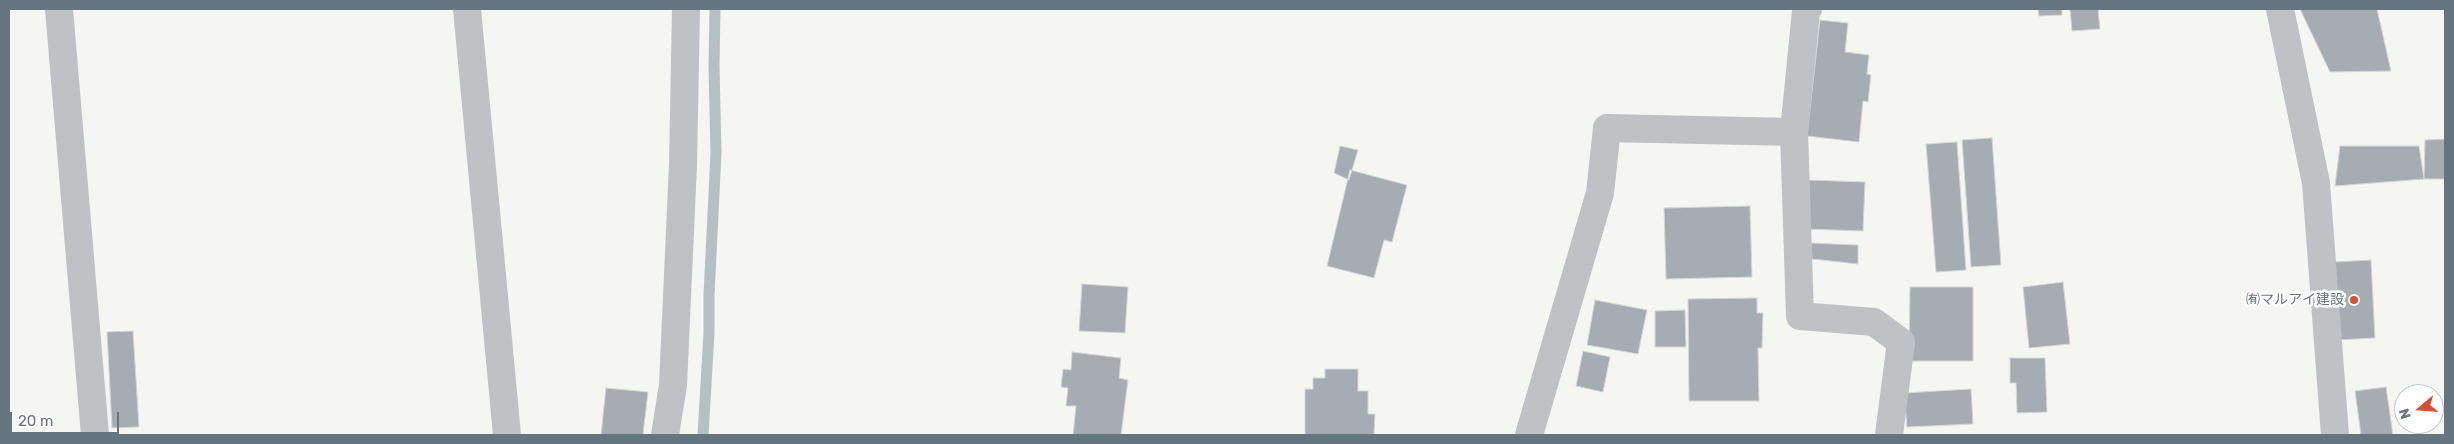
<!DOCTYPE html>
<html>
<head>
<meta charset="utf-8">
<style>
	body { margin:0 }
	#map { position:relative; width:2454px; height:444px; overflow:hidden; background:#f5f5f2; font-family:Rubik,sans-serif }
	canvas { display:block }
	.frame { position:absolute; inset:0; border:10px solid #667680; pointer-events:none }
	.north { position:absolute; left:2394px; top:384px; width:50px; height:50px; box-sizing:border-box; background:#fff; border:1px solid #c2c8cc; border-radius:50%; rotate:252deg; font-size:14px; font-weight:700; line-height:20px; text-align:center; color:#667680 }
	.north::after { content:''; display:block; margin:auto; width:18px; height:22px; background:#d55132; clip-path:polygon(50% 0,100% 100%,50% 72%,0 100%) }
	.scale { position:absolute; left:10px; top:412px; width:109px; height:22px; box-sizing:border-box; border:2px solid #667680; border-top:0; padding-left:6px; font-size:15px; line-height:18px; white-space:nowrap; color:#667680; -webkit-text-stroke:4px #fff; paint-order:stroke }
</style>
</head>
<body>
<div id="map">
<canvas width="2454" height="444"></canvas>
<div class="frame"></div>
<div class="north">N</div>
<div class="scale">20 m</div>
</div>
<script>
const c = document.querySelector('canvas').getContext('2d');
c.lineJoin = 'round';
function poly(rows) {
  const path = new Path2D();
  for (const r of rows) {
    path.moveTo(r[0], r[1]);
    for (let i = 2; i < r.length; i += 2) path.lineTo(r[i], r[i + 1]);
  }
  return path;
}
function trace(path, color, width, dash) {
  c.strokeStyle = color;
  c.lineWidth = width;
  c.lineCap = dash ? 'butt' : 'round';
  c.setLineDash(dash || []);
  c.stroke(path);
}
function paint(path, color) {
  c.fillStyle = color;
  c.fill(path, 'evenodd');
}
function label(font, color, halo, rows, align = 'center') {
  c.font = font + ' Rubik,"Noto Sans JP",sans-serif';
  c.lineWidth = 5;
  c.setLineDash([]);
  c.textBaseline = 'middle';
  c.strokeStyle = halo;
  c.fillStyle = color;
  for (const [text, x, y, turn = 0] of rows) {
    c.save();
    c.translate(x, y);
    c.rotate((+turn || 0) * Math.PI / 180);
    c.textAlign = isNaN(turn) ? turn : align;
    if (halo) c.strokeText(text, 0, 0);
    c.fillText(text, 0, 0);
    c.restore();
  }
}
const stream = poly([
	[703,435,709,333,709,295,716,153,714,66,715,9]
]);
const building = poly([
	[2038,9,2062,9,2062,15,2039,16,2038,9],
	[2070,9,2098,9,2100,29,2072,31,2070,9],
	[2300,9,2377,9,2391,71,2330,72,2300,9],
	[1820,20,1848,23,1845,52,1869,55,1867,74,1871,75,1868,102,1863,101,1859,142,1807,136,1820,20],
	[1992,138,2001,265,1971,267,1962,140,1992,138],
	[2445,139,2445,179,2424,179,2425,140,2445,139],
	[1957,142,1966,270,1936,272,1926,144,1957,142],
	[1340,146,1358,150,1349,180,1334,173,1340,146],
	[2340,146,2419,146,2424,179,2335,186,2340,146],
	[1350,170,1407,185,1392,242,1384,240,1374,278,1327,266,1350,170],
	[1807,180,1865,182,1863,231,1805,229,1807,180],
	[1750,206,1752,277,1666,279,1664,208,1750,206],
	[1811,243,1858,245,1858,264,1812,259,1811,243],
	[2371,260,2375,338,2338,340,2334,262,2371,260],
	[2063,282,2070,344,2029,348,2023,287,2063,282],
	[1082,284,1128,287,1125,333,1079,331,1082,284],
	[1910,287,1973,287,1973,361,1909,361,1910,287],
	[1757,298,1757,313,1763,313,1762,348,1758,348,1759,401,1689,401,1688,299,1757,298],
	[1595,300,1647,310,1638,354,1587,345,1595,300],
	[1685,310,1686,347,1655,347,1655,311,1685,310],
	[133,331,139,427,112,428,107,332,133,331],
	[1583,351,1610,357,1603,392,1576,386,1583,351],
	[1072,352,1121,358,1119,378,1128,380,1121,435,1073,435,1076,406,1066,406,1068,388,1061,387,1063,369,1071,370,1072,352],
	[2010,358,2045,358,2047,412,2017,413,2016,383,2010,383,2010,358],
	[1325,369,1358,369,1358,391,1368,391,1368,414,1375,414,1374,435,1305,435,1305,389,1313,389,1313,378,1325,378,1325,369],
	[2386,387,2393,435,2361,435,2355,391,2386,387],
	[606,388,648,392,643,435,601,435,606,388],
	[1971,389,1973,424,1907,427,1904,393,1971,389]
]);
const street = poly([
	[59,9,95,435],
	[467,9,507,435],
	[1808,9,1806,11,1794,132,1800,316,1874,322,1901,342,1889,435],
	[2280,9,2316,183,2335,435],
	[665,435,673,385,683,165,686,9],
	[1529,435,1600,193,1607,128,1794,132]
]);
const markers = [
	[2354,300,5,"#d55132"]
];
const poiNames = [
	["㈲マルアイ建設",2344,300]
];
trace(stream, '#b4c1c3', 11);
paint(building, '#a6adb2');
trace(building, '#d6d6d4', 1);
trace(street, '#bec2c5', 28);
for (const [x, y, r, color] of markers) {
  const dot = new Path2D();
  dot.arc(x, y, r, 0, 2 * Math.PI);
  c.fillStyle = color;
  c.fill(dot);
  trace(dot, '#fff', 2);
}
label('14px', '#667680', '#fff', poiNames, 'right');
</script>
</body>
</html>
